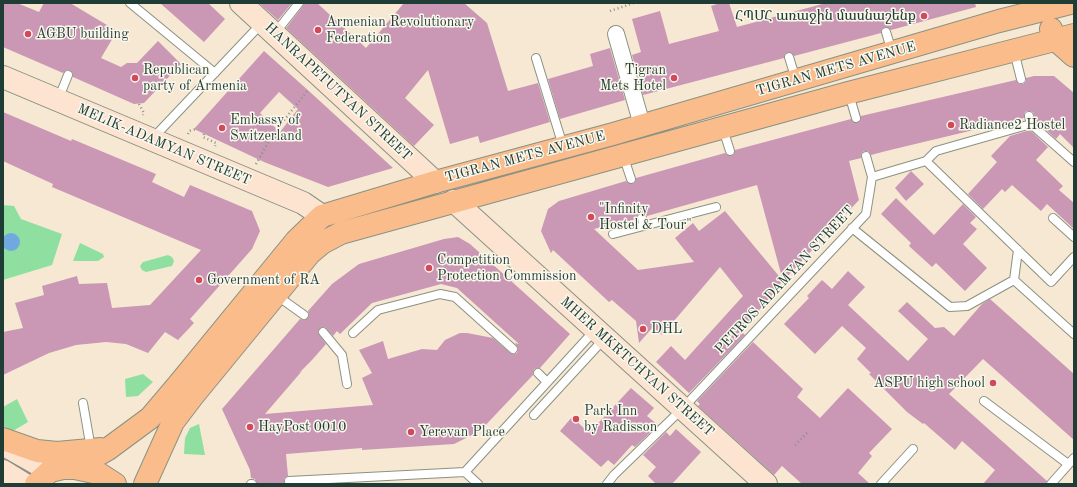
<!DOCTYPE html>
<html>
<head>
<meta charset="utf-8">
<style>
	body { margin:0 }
	#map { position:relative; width:1077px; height:487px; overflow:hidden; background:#f6e8d2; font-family:"Old Standard TT",serif }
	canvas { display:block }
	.frame { position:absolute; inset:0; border:4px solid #1f3d34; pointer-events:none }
</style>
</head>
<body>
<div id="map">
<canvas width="1077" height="487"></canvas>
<div class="frame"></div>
</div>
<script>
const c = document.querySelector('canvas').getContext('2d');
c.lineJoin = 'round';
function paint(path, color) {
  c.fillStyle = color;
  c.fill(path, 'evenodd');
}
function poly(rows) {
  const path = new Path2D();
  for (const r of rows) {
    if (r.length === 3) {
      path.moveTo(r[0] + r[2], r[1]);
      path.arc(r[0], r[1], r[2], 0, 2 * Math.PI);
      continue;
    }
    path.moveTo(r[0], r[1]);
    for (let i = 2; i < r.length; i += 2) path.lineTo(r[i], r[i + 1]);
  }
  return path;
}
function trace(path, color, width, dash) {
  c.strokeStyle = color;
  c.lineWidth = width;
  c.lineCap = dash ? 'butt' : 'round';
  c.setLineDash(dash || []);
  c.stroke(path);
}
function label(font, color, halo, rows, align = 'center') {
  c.font = font + ' "Old Standard TT","Noto Serif Armenian",serif';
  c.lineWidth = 3;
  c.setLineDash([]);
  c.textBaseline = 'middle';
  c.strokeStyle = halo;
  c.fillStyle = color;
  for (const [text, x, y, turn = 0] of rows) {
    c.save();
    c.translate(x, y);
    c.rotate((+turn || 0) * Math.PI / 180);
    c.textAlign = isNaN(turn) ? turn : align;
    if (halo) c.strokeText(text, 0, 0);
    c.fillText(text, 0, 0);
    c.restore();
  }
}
const green = poly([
	[3,205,14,206,21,219,62,234,52,265,3,280],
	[80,243,103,254,104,257,98,261,73,261],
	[168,255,172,257,174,261,172,266,146,272,142,270,140,266,143,262],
	[143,374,153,382,138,396,126,397,125,379],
	[17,399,28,422,13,431,3,426,3,407],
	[199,424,205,455,184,454,185,438,190,428]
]);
const water = poly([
	[11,242,9]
]);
const building = poly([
	[3,3,17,3,39,12,44,3,70,3,117,31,101,58,121,67,127,63,137,63,158,41,181,64,144,103,134,104,73,77,73,74,70,70,67,70,63,73,3,47],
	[160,3,208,3,225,19,204,42],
	[259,3,292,3,278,20],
	[304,3,317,3,366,48,404,3,464,3,487,23,508,91,538,83,550,122,480,143,478,136,450,144,428,70,405,98,434,125,414,146,286,28,303,6],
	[720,3,729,3,737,27,826,3,975,3,976,7,891,30,889,28,885,27,882,29,881,33,794,56,792,53,788,52,785,54,784,58,643,95,632,55,641,52,632,19,660,11,669,44,719,31,711,6],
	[610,48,625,100,560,119,548,79,593,66,590,54],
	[264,51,310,92,393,168,328,187,264,162,194,129],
	[279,92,298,109,280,132,260,113],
	[1034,76,1054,76,1074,93,1074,148,1060,134,1056,139,1036,121,1033,112,1028,111,1025,112,1024,118,886,151,871,155,868,151,864,151,861,154,861,158,849,161,859,200,783,281,757,185,647,216,644,213,640,213,638,214,637,219,594,229,638,270,694,262,675,238,693,223,699,231,725,211,783,281,778,286,779,287,741,331,745,335,689,393,656,362,671,346,685,360,743,296,720,267,662,335,653,327,639,343,636,321,612,300,609,302,553,250,551,253,541,231,548,209,559,201,626,181,628,183,632,184,635,182,636,178,725,153,727,155,731,156,734,154,735,150,851,119,853,122,857,123,860,121,861,116,1016,80,1019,84,1023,84,1026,81,1026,78],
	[3,112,71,141,72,139,156,174,152,182,184,197,190,185,252,211,260,231,252,249,190,319,194,323,178,340,165,332,148,353,126,344,106,342,76,345,49,353,3,375,3,332,23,328,15,303,44,295,42,286,77,276,79,284,107,283,112,308,150,305,201,250,52,187,53,184,3,161],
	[1030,130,1048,147,1036,160,1063,186,1059,190,1074,203,1074,229,1047,204,1041,211,1012,185,1005,192,1002,189,983,209,968,194,997,162,991,156,1010,136],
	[911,171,924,184,906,201,895,188],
	[896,198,934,235,963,204,976,217,970,223,977,229,963,244,987,268,965,291,936,263,932,267,909,246,911,243,881,214],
	[458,237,470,244,570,334,540,368,534,369,533,375,480,431,454,444,362,450,362,448,286,454,288,476,284,479,284,484,257,484,255,479,251,478,250,470,222,409,300,319,304,320,308,318,309,315,308,311,332,284,359,264,444,239],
	[441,284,457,288,519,344,515,343,518,348,517,353,514,354,510,353,493,338,467,333,460,333,445,340,437,350,422,349,388,359,383,341,359,350,372,373,362,378,373,405,265,414,302,371,299,373,312,360,326,344,318,333,320,328,325,327,333,336,337,331,340,334,372,303],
	[848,271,865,287,848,305,908,361,928,339,898,311,907,302,935,328,944,327,954,336,982,304,990,299,1074,374,1074,440,983,359,949,394,1047,481,1046,484,983,484,995,470,962,441,955,450,924,423,923,424,907,412,869,374,871,373,857,359,866,348,842,326,815,354,784,324,809,298,807,296,822,280,832,289],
	[753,342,803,389,797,397,820,418,848,388,892,429,869,453,872,456,858,473,870,484,802,484,782,466,774,475,698,406,700,404,697,401],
	[631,388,654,408,647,416,658,425,635,447,632,445,614,465,608,460,601,467,560,431,572,417,589,433],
	[676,429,701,452,672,484,656,484,648,476,656,467,643,455,666,432,670,436]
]);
const path = poly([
	[610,11,634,3],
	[139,104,144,113,143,115],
	[188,134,189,131,197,129],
	[204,134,203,137,216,143,215,146],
	[256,164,273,134,308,90],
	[795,445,807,433]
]);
const lane = poly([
	[130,3,215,73],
	[886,32,892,52],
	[275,33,299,3],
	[1014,51,1021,79],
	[789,57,796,80],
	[536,58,563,146],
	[849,94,856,118],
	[58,100,68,75],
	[1031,124,1074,162],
	[723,129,730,151],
	[153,138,262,23],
	[623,155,631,179],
	[926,161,1051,282,1074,257],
	[872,177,926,161,936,151,1031,124,1029,116],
	[642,218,644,226],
	[1053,218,1074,237],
	[852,228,950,307,967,306,1014,280],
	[613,234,716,207],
	[1018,250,1014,280,1074,334],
	[276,295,304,315],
	[323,332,342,355,347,384],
	[353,333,378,310,440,294,455,297,513,349],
	[538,373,547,382],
	[984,401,1068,464],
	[83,403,91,449],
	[534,415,604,339],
	[465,472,478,484],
	[289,481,465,472,595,330],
	[251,484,252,484],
	[607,484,614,475,683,408,866,214,872,177,866,156],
	[881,484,913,449],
	[1051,484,1074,458]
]);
const street = poly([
	[616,34,642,125]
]);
const secondary = poly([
	[241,3,435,182],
	[3,77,303,203,322,216],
	[454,201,766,484],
	[6,446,50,471],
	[3,471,24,484]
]);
const primary = poly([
	[1051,29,1056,40,1074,56],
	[3,439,37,451,57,453,101,449],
	[75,468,108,449,150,418,178,385,296,241,322,216,435,182,613,134,999,21,1070,3],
	[36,484,50,471,63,468,75,468,98,473,115,484],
	[145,484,173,422,192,397,310,253,322,243,341,233,848,93,1074,35]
]);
const markers = [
	[924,16,4,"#d1495b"],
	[318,30,4,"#d1495b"],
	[28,34,4,"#d1495b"],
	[135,78,4,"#d1495b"],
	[674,78,4,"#d1495b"],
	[951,125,4,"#d1495b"],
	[222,128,4,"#d1495b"],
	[591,217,4,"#d1495b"],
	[429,268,4,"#d1495b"],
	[199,280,4,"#d1495b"],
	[643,329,4,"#d1495b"],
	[993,383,4,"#d1495b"],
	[576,419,4,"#d1495b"],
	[250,427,4,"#d1495b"],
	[411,432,4,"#d1495b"]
];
const poiNames = [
	["ՀՊՄՀ առաջին մասնաշենք",916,16,"right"],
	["Armenian Revolutionary",326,22],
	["Federation",326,38],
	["AGBU building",36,34],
	["Republican",143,70],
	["party of Armenia",143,86],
	["Tigran",666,70,"right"],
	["Mets Hotel",666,86,"right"],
	["Embassy of",230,120],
	["Switzerland",230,136],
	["Radiance2 Hostel",959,125],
	["\"Infinity",599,209],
	["Hostel & Tour\"",599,225],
	["Competition",437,260],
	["Protection Commission",437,276],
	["Government of RA",207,280],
	["DHL",651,329],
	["ASPU high school",985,383,"right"],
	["Park Inn",584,411],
	["by Radisson",584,427],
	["HayPost 0010",258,427],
	["Yerevan Place",419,432]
];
const streetNames = [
	["TIGRAN METS AVENUE",836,69,-16],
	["HANRAPETUTYAN STREET",338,92,43],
	["MELIK-ADAMYAN STREET",164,145,23],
	["TIGRAN METS AVENUE",525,157,-15],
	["PETROS ADAMYAN STREET",785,280,-47],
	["MHER MKRTCHYAN STREET",637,367,42]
];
paint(green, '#8fe0a0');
paint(water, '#71a8e0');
paint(building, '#ca97b5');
trace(lane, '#8a9283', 10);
trace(street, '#8a9283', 18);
trace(secondary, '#8a9283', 24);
trace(primary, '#8a9283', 24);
trace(path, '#8a9283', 2.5, [1, 3]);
trace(lane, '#fff', 8);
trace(street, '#fff', 16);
trace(secondary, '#fde4d1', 22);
trace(primary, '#fabc8b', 22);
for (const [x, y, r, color] of markers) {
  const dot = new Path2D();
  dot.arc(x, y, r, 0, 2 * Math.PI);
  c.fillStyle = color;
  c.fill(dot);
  trace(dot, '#fbf7ec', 1.5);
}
label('14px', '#1f3d34', '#fbf7ec', poiNames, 'left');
label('14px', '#1f3d34', '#fbf7ec', streetNames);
</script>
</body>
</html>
